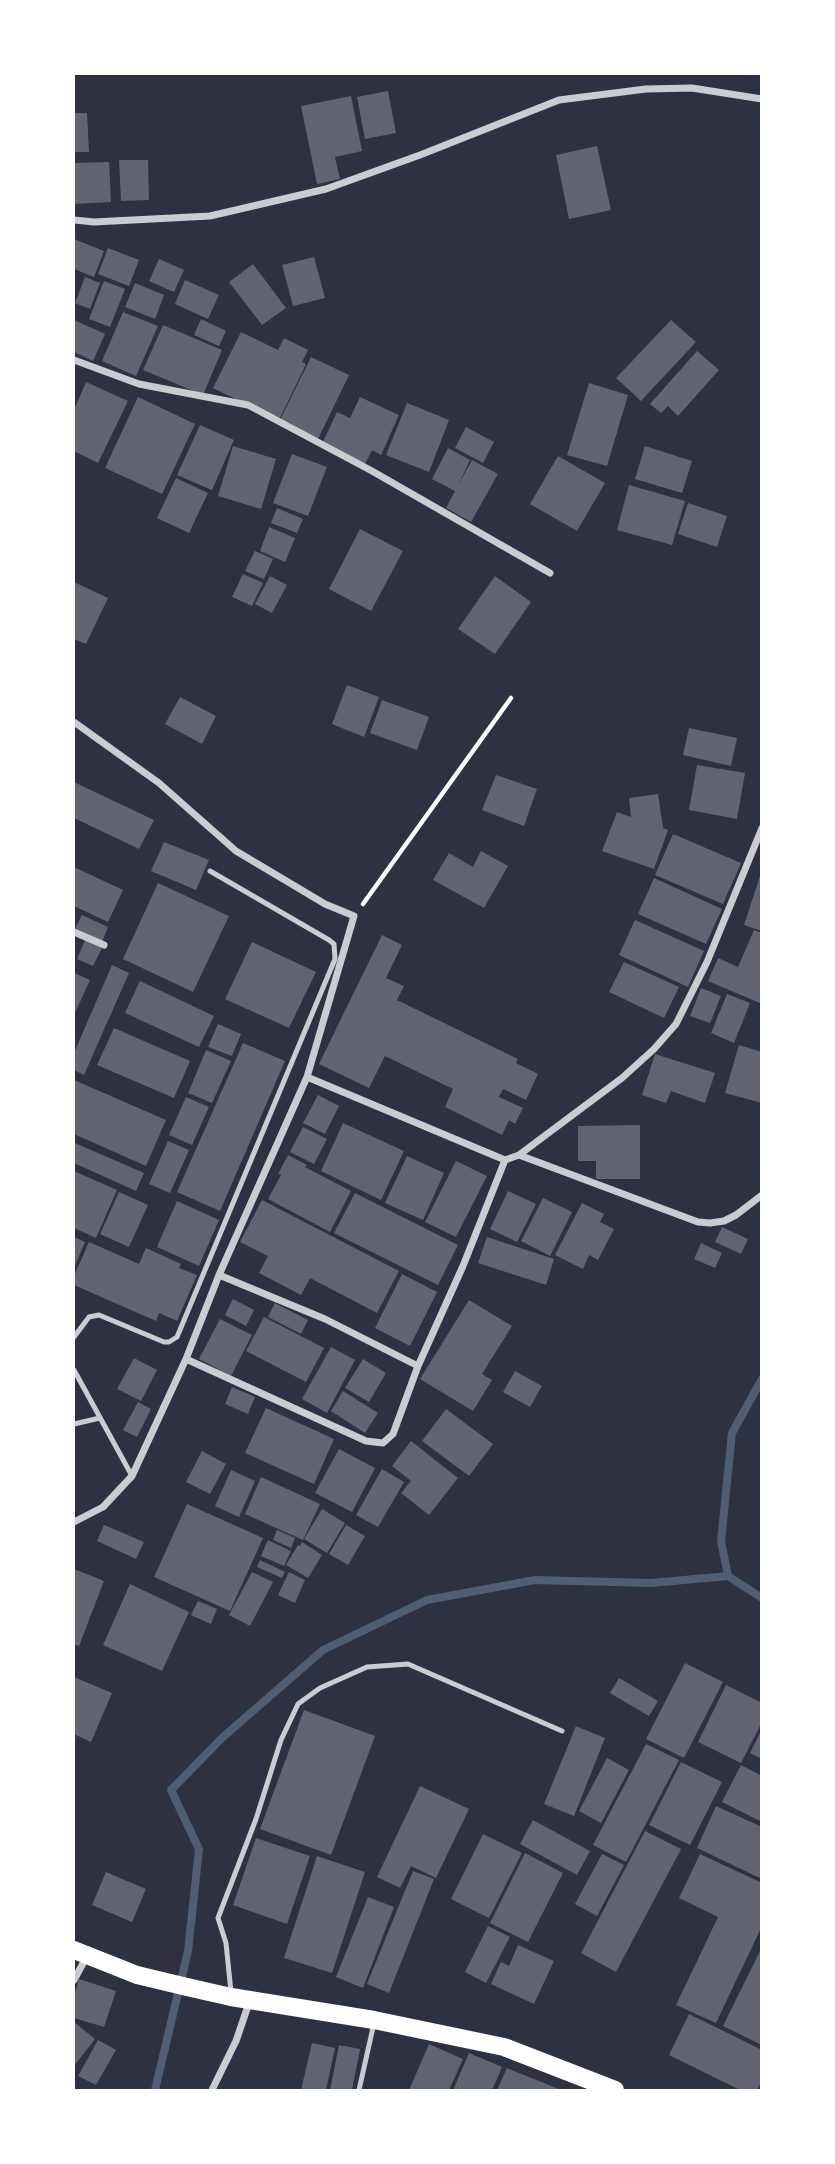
<!DOCTYPE html>
<html>
<head>
<meta charset="utf-8">
<style>
	body { margin:0 }
	#map { position:relative; width:835px; height:2164px; overflow:hidden; background:#2d3142; font-family:"Noto Serif",serif }
	canvas { display:block }
	.frame { position:absolute; inset:0; border:75px solid #fff; pointer-events:none }
</style>
</head>
<body>
<div id="map">
<canvas width="835" height="2164"></canvas>
<div class="frame"></div>
</div>
<script>
const c = document.querySelector('canvas').getContext('2d');
c.lineJoin = 'round';
function poly(rows) {
  const path = new Path2D();
  for (const r of rows) {
    path.moveTo(r[0], r[1]);
    for (let i = 2; i < r.length; i += 2) path.lineTo(r[i], r[i + 1]);
  }
  return path;
}
function trace(path, color, width, dash) {
  c.strokeStyle = color;
  c.lineWidth = width;
  c.lineCap = dash ? 'butt' : 'round';
  c.setLineDash(dash || []);
  c.stroke(path);
}
function paint(path, color) {
  c.fillStyle = color;
  c.fill(path, 'evenodd');
}
const stream = poly([
	[762,1379,732,1433,721,1541,728,1576,762,1598],
	[155,2090,188,1951,199,1849,171,1790,223,1737,323,1650,427,1600,535,1580,651,1583,728,1576]
]);
const building = poly([
	[388,91,396,133,365,139,357,97],
	[351,96,362,151,335,157,340,179,317,184,301,106],
	[74,113,87,113,89,152,74,152],
	[597,146,611,210,569,219,556,155],
	[119,160,148,160,149,200,121,201],
	[109,162,111,202,74,204,74,163],
	[74,239,104,251,94,277,74,269],
	[108,248,139,260,129,286,98,274],
	[314,257,325,298,293,306,282,265],
	[159,259,184,270,174,292,149,281],
	[253,264,286,308,262,325,229,282],
	[85,277,100,283,90,309,75,303],
	[185,280,219,295,208,319,175,304],
	[104,281,125,289,110,327,89,319],
	[135,283,164,295,155,319,125,307],
	[123,312,158,326,136,376,102,361],
	[201,319,226,331,219,346,194,335],
	[74,320,105,334,93,361,74,352],
	[671,320,696,342,641,401,616,378],
	[163,325,222,350,203,395,143,370],
	[241,332,278,350,284,338,308,350,302,362,306,364,279,420,213,388],
	[697,351,719,370,678,416,668,406,661,413,650,404],
	[311,357,349,375,318,439,280,420],
	[86,382,128,401,98,463,74,451,74,410],
	[589,383,628,395,607,466,567,455],
	[138,397,195,424,162,494,105,468],
	[360,397,399,415,381,455,372,450,365,464,322,444,337,412,350,418],
	[407,403,449,420,429,472,386,455],
	[200,425,234,440,212,490,177,475],
	[466,427,494,442,483,463,455,448],
	[233,446,276,459,261,509,218,496],
	[645,446,692,461,682,493,635,479],
	[448,448,470,460,457,487,472,460,498,474,471,522,446,508,455,491,432,479],
	[292,454,327,467,308,516,273,503],
	[558,456,605,483,577,531,530,504],
	[176,478,208,493,189,533,157,518],
	[629,485,685,501,672,545,617,530],
	[688,503,727,516,717,547,678,534],
	[277,508,303,519,297,533,271,523],
	[269,527,295,538,285,562,260,551],
	[360,529,403,551,371,611,329,589],
	[255,551,273,559,264,579,245,571],
	[243,574,263,583,252,606,232,597],
	[270,576,287,585,272,613,255,604],
	[495,576,531,602,495,654,458,629],
	[74,582,108,598,86,644,74,639],
	[347,685,379,697,364,737,332,724],
	[180,697,216,716,202,744,165,724],
	[382,700,429,717,417,750,370,733],
	[689,728,737,738,731,766,683,755],
	[697,765,745,773,737,819,689,810],
	[496,775,537,789,524,826,482,810],
	[74,782,154,820,139,849,74,818],
	[658,794,663,828,668,830,654,869,602,851,617,812,631,817,629,798],
	[673,834,741,863,723,904,655,875],
	[164,842,209,860,196,890,151,871],
	[481,851,508,866,484,908,433,880,449,853,473,867],
	[74,867,123,890,108,922,74,906],
	[761,873,762,873,762,931,744,925],
	[654,878,722,909,706,944,638,914],
	[158,883,229,916,193,992,123,959],
	[82,915,108,927,102,942,74,931],
	[635,920,704,951,688,987,619,955],
	[754,930,762,933,762,1004,708,981,718,958,738,967],
	[382,935,402,945,386,978,404,986,397,1000,518,1059,516,1063,538,1074,526,1100,503,1089,499,1097,523,1108,515,1124,509,1120,502,1135,445,1107,453,1089,385,1056,369,1088,319,1064],
	[85,940,102,948,93,966,77,959],
	[252,942,316,972,289,1028,225,999],
	[624,962,679,987,664,1018,609,992],
	[112,965,129,973,84,1075,74,1070,74,1053],
	[74,973,90,980,74,1015],
	[140,981,214,1016,199,1047,125,1013],
	[701,988,721,996,710,1023,690,1016],
	[727,994,750,1003,734,1043,711,1033],
	[218,1024,241,1034,232,1056,208,1047],
	[114,1028,190,1061,174,1098,97,1065],
	[243,1043,285,1061,220,1211,177,1192],
	[739,1045,762,1052,762,1103,725,1093],
	[206,1050,231,1061,212,1103,188,1093],
	[655,1054,715,1073,705,1103,671,1091,666,1103,642,1095],
	[74,1080,166,1120,146,1166,74,1134],
	[318,1095,339,1106,325,1134,303,1123],
	[186,1097,209,1107,192,1145,169,1135],
	[343,1123,404,1151,381,1200,321,1171],
	[640,1125,640,1179,596,1179,596,1161,578,1161,578,1126],
	[303,1127,327,1139,314,1164,290,1152],
	[168,1141,189,1150,170,1193,149,1184],
	[75,1143,144,1173,136,1191,74,1163],
	[288,1155,307,1165,305,1167,351,1191,330,1232,268,1199,281,1175,278,1174],
	[407,1156,444,1173,423,1220,385,1203],
	[456,1161,487,1176,456,1237,425,1222],
	[74,1171,117,1190,96,1238,74,1228],
	[508,1191,536,1204,517,1242,490,1229],
	[119,1192,148,1205,129,1247,100,1234],
	[355,1193,458,1245,438,1285,334,1233],
	[543,1198,572,1212,550,1256,521,1241],
	[262,1200,399,1271,377,1313,310,1278,301,1295,259,1273,268,1256,240,1242],
	[177,1201,219,1220,199,1266,157,1247],
	[582,1203,604,1214,600,1222,614,1229,598,1260,589,1255,583,1269,555,1255],
	[722,1227,748,1239,741,1254,715,1242],
	[74,1237,85,1242,74,1268],
	[487,1237,554,1259,546,1285,478,1263],
	[89,1242,139,1264,146,1248,181,1264,179,1268,197,1275,177,1321,159,1313,156,1321,74,1285,74,1276],
	[701,1243,722,1253,715,1268,694,1259],
	[402,1274,437,1292,410,1346,375,1328],
	[233,1299,254,1310,246,1326,225,1315],
	[469,1300,512,1326,482,1374,492,1380,473,1411,420,1379],
	[275,1303,308,1320,301,1334,268,1317],
	[264,1317,324,1348,306,1382,246,1351],
	[220,1319,252,1335,231,1376,199,1359],
	[331,1347,355,1360,327,1413,302,1399],
	[134,1358,157,1370,141,1401,117,1389],
	[363,1359,386,1373,369,1402,345,1388],
	[515,1371,542,1386,530,1407,503,1392],
	[232,1387,255,1397,248,1414,225,1404],
	[343,1391,378,1413,365,1433,331,1411],
	[138,1402,151,1409,137,1437,123,1430],
	[266,1408,334,1439,314,1484,245,1453],
	[446,1409,493,1444,469,1476,422,1441],
	[411,1441,458,1478,429,1515,401,1493,411,1481,392,1466],
	[339,1449,375,1468,352,1512,315,1493],
	[202,1451,226,1464,210,1494,186,1482],
	[382,1469,404,1482,378,1527,356,1515],
	[231,1470,255,1481,239,1517,215,1506],
	[261,1477,320,1504,303,1540,245,1514],
	[187,1504,263,1538,230,1611,154,1577],
	[322,1509,345,1523,327,1553,304,1539],
	[104,1525,144,1542,136,1559,97,1541],
	[346,1525,365,1536,348,1565,329,1554],
	[277,1530,295,1538,291,1548,273,1540],
	[268,1540,291,1551,284,1566,261,1556],
	[302,1542,322,1555,308,1578,286,1565,298,1545,300,1546],
	[260,1560,285,1572,282,1578,257,1567],
	[74,1569,104,1581,79,1646,74,1644],
	[252,1572,273,1582,250,1626,229,1615],
	[289,1572,305,1580,295,1603,278,1595],
	[130,1584,189,1612,162,1671,103,1645],
	[198,1601,217,1609,211,1624,191,1615],
	[685,1663,723,1682,684,1758,646,1739],
	[74,1677,112,1693,91,1742,74,1734],
	[619,1678,658,1701,649,1716,610,1693],
	[726,1685,762,1703,762,1722,741,1763,698,1742],
	[304,1710,375,1736,331,1855,260,1829],
	[576,1726,605,1738,574,1816,544,1804],
	[762,1729,762,1759,750,1753],
	[646,1744,679,1760,626,1862,593,1845],
	[607,1758,629,1770,601,1823,579,1811],
	[681,1762,722,1782,690,1845,649,1825],
	[741,1765,762,1776,762,1822,722,1802],
	[420,1786,469,1809,436,1878,411,1866,400,1888,377,1877],
	[716,1806,762,1827,762,1879,697,1848],
	[533,1820,590,1851,577,1875,520,1844],
	[645,1831,681,1849,616,1972,581,1953],
	[483,1834,522,1853,489,1918,451,1899],
	[256,1838,310,1856,287,1924,233,1905],
	[525,1853,563,1873,528,1942,490,1923],
	[602,1854,624,1865,597,1916,575,1904],
	[700,1854,762,1883,762,1926,716,2023,676,2005,718,1917,679,1898],
	[317,1856,365,1872,332,1973,284,1958],
	[413,1871,434,1879,389,1993,367,1984],
	[106,1872,146,1889,132,1922,92,1905],
	[368,1897,394,1907,363,1988,336,1977],
	[488,1926,510,1937,486,1983,465,1972],
	[518,1945,554,1961,534,2004,491,1984,501,1962,509,1966],
	[762,1947,762,2045,723,2026],
	[79,1979,116,1991,104,2027,74,2018,74,1997],
	[689,2014,762,2050,762,2081,757,2090,740,2090,669,2055],
	[74,2022,95,2039,74,2066],
	[98,2040,116,2050,96,2085,78,2076],
	[312,2043,335,2048,326,2090,301,2090],
	[429,2044,463,2059,449,2090,409,2090],
	[339,2045,360,2049,352,2090,330,2090],
	[469,2053,502,2067,492,2090,453,2090],
	[507,2068,561,2090,497,2090]
]);
const path = poly([
	[363,904,511,698]
]);
const service = poly([
	[74,1337,89,1317,99,1315,164,1342,169,1342,177,1337,335,959,334,944,329,940,210,871],
	[74,1370,132,1476],
	[74,1424,100,1418],
	[231,1992,226,1943,218,1918,256,1819,281,1740,298,1704,320,1688,367,1667,408,1664,562,1731],
	[359,2090,374,2023]
]);
const minor = poly([
	[74,220,94,222,210,216,326,189,420,155,559,100,646,89,692,88,762,99],
	[74,360,139,384,248,405,372,471,550,573],
	[74,722,159,783,236,851,325,904,354,916,307,1077,219,1275,186,1359,132,1476,103,1507,74,1522],
	[74,932,104,945],
	[307,1077,505,1160],
	[519,1155,698,1222,710,1223,724,1221,736,1215,762,1195],
	[219,1275,325,1319,418,1366],
	[186,1359,366,1441,383,1443,393,1434,418,1366,463,1266,505,1160,519,1155,622,1078,654,1049,676,1024,707,962,762,828],
	[74,1980,87,1956],
	[212,2090,236,2041,250,2000]
]);
const primary = poly([
	[74,1950,137,1975,187,1987,231,1997,374,2020,504,2047,615,2090]
]);
trace(stream, '#4f5d75', 8);
paint(building, '#626471');
trace(path, '#fff', 4.5);
trace(service, '#caccd0', 5);
trace(minor, '#caccd0', 7);
trace(primary, '#fff', 18);
</script>
</body>
</html>
